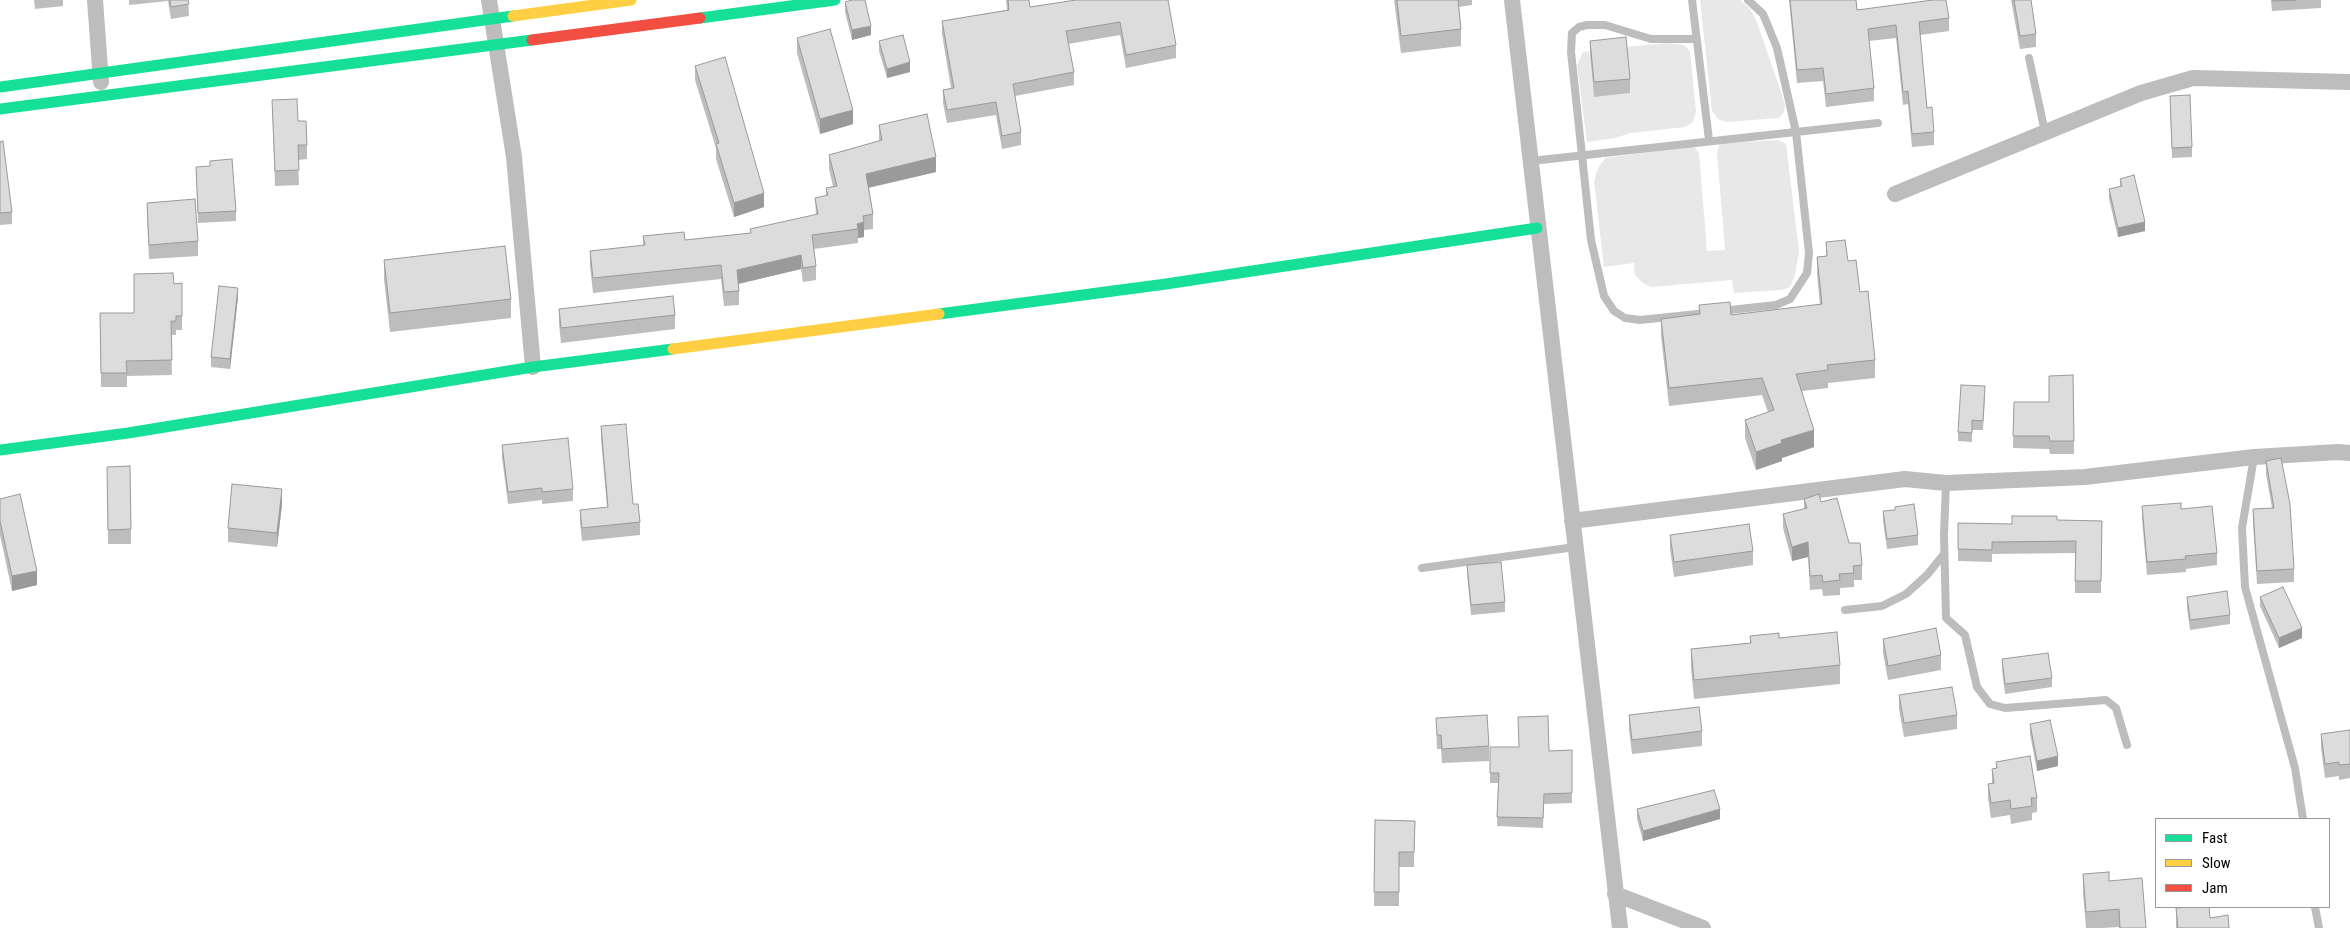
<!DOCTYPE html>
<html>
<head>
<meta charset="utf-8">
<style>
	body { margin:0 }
	#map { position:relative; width:2350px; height:928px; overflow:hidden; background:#fff; font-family:"Roboto Condensed",sans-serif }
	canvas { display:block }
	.legend { position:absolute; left:2155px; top:818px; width:175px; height:90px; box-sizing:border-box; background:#fff; border:1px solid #999; margin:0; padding:6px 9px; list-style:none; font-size:15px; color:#000 }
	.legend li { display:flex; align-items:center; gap:10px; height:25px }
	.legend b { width:25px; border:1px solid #999 }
</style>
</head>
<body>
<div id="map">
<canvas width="2350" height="928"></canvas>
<ul class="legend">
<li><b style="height:6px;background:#16e098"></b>Fast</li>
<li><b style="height:6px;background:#ffcf43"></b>Slow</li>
<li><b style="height:6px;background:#f24e42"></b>Jam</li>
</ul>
</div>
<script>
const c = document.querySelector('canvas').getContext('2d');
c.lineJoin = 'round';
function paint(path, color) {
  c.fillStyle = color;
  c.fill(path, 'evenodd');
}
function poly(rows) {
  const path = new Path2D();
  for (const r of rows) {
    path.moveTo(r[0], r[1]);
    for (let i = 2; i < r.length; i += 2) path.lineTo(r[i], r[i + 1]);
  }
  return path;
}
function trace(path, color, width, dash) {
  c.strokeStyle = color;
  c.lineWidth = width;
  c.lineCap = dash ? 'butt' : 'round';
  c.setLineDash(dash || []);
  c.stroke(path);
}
const green = poly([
	[1700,0,1740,0,1750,9,1757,22,1785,104,1784,112,1779,118,1726,122,1718,119,1712,111],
	[1669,43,1684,45,1690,51,1696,112,1693,122,1685,127,1631,133,1615,138,1587,142,1577,65,1583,52,1589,51,1594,97,1625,47],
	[1779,140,1786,144,1799,251,1795,276,1790,287,1781,290,1734,293,1732,280,1651,287,1643,283,1635,275,1634,263,1604,267,1594,181,1598,168,1605,158,1694,146,1699,153,1707,251,1725,250,1717,152,1720,143]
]);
const lane = poly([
	[1692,0,1709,140],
	[1696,39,1651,39,1605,25,1587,25,1579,27,1572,33,1571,52,1591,240,1604,296,1614,311,1625,318,1640,320,1707,313],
	[2029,58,2045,132],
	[1531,161,1878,123],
	[1721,311,1776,305,1790,299,1807,273,1809,253,1796,132,1777,48,1763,14,1748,0],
	[2254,457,2242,528,2245,587,2295,768,2303,819],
	[1946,483,1944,535,1946,618,1965,635,1977,687,1990,704,2005,708,2106,700,2116,708,2127,745],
	[1422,568,1575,547],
	[1845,610,1882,606,1906,594,1927,575,1944,554],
	[2315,907,2319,928]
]);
const street = poly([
	[95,0,101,82],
	[489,0,514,157,533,367],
	[1512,0,1620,928],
	[1895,194,2141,93,2193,78,2350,82],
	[1572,521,1905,479,1946,483,2085,477,2254,457,2338,452,2350,453],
	[1615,894,1703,928]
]);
const fast = poly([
	[700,18,835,0],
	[0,87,513,16],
	[0,109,532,40],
	[939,314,1166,284,1537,228],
	[0,450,128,433,533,367,673,349]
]);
const slow = poly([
	[513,16,631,0],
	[673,349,939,314]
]);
const jam = poly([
	[532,40,700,18]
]);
const wall = poly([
	[34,0,63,0,63,6,35,9],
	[129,0,188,0,189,16,171,19,168,1,129,5],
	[1006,0,1029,0,1030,7,1076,0,1176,45,1176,58,1126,68,1120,35,1068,44,1074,72,1074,85,1015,96,1021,132,1021,145,1002,149,996,115,947,123,943,103,943,90,951,88,942,34,942,21,1007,10],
	[1394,0,1472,0,1472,5,1459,7,1461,29,1461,46,1401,53],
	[1789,0,1856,0,1857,10,1949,18,1949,31,1920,35,1927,108,1934,132,1934,145,1912,147,1908,104,1903,105,1896,38,1869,41,1874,88,1874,101,1826,107,1823,81,1797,83],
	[2011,0,2031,0,2036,34,2036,47,2020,49],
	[2271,0,2321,0,2321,8,2272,11],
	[845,2,871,35,852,40,845,12],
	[797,38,853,124,820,134,797,53],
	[879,41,910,72,887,78,879,51],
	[1590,41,1630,79,1630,93,1594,97,1590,55],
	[695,66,764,207,734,217,716,159,716,148,695,80],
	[272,100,298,121,307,145,307,159,298,160,299,185,275,186],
	[2170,105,2192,147,2192,157,2172,158],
	[879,125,936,172,869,188,873,214,873,229,864,230,864,237,858,238,858,243,814,249,816,266,816,280,803,282,801,269,739,284,739,305,724,306,721,279,593,293,590,266,590,251,643,246,643,236,685,240,750,233,750,229,816,215,815,198,826,196,826,188,833,186,829,169,829,155,879,141],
	[0,142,12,212,12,224,0,225],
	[196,167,236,211,236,221,198,223],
	[2120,179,2145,231,2118,237,2109,199,2109,189,2120,187],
	[147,203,198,241,198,256,149,259,147,217],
	[1826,242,1848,261,1860,292,1875,360,1875,378,1828,383,1828,388,1802,391,1814,447,1782,458,1782,461,1756,470,1745,438,1745,420,1768,412,1762,395,1669,406,1661,336,1661,319,1699,314,1699,305,1731,315,1820,305,1817,274,1817,257,1826,256],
	[384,260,511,299,511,318,390,332,384,279],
	[182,283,182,330,176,330,176,335,171,335,172,375,127,376,127,387,101,387,100,313,134,313,174,284],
	[238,297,230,369,211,367,211,357],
	[559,309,675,315,675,329,561,343,559,324],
	[2073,375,2074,454,2050,454,2049,449,2013,448,2014,402,2049,402],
	[1985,396,1983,430,1972,430,1972,442,1958,441,1958,432],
	[601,426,633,504,640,522,640,535,582,541,580,522,580,510,607,507,601,439],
	[502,445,573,489,573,501,542,504,542,500,508,504,502,457],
	[2266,461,2294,569,2294,582,2257,584,2253,523,2253,509,2272,508,2266,474],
	[107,467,131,529,131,544,108,544],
	[0,499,37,585,12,591,0,535],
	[1804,499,1821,502,1849,543,1862,565,1862,580,1854,580,1854,587,1840,588,1840,595,1823,596,1822,589,1810,590,1808,557,1792,561,1783,528,1783,514,1804,509],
	[282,504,277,547,228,542,228,528],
	[2142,506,2181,509,2217,553,2217,565,2186,569,2186,572,2147,575,2142,519],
	[1895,510,1918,535,1918,545,1887,549,1883,521,1883,511],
	[2057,520,2102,521,2101,593,2075,593,2075,553,1992,554,1992,562,1958,561,1958,523,2012,524],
	[1670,535,1753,551,1753,565,1674,577,1670,549],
	[1467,565,1505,602,1505,612,1471,615,1467,574],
	[2187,597,2230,615,2230,624,2190,630,2187,607],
	[2260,597,2302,638,2279,648,2260,606],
	[1750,636,1779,638,1840,665,1840,684,1694,699,1691,668,1691,649,1750,643],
	[1883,639,1941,655,1941,670,1888,680,1883,653],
	[2002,659,2052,678,2052,687,2005,694,2002,669],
	[1899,695,1957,715,1957,729,1904,737,1899,709],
	[1629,715,1702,731,1702,746,1632,754,1629,729],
	[1436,718,1489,746,1489,761,1442,763,1441,749,1437,749],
	[2030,724,2058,766,2037,771,2030,734],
	[2350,730,2350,778,2339,780,2339,776,2325,778,2321,748,2321,734],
	[1490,747,1549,751,1572,750,1572,803,1544,804,1543,828,1497,826,1498,783,1490,783],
	[1996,762,2037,798,2037,812,2032,813,2032,820,2011,824,2010,815,1991,818,1988,798,1988,784,1992,783,1992,769,1996,768],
	[1637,809,1720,819,1643,841,1637,819],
	[1375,820,1415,821,1414,867,1399,867,1399,906,1374,906],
	[2083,874,2109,881,2146,928,2119,928,2119,927,2102,928,2086,928,2083,892],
	[2176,908,2210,918,2229,928,2176,928]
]);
const shadedWall = poly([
	[871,26,871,35,852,40,852,30],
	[910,62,910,72,887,78,887,69],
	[853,110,853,124,820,134,820,119],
	[936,157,936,172,866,188,866,174],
	[764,193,764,207,734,217,734,203],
	[864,222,864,237,858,238,858,229,857,224],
	[2145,222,2145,231,2118,237,2118,228],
	[801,255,801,269,737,284,737,270],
	[238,288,238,297,230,369,230,359],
	[1814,430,1814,447,1782,458,1782,461,1756,470,1756,452,1781,440],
	[282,489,282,504,277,547,277,533],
	[1808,542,1808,557,1792,561,1792,547],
	[37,571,37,585,12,591,12,576],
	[2302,628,2302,638,2279,648,2279,638],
	[2058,756,2058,766,2037,771,2037,761],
	[1720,809,1720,819,1643,841,1643,831]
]);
const building = poly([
	[170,0,188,0,189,4,171,7,170,0],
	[852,0,865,0,871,26,852,30,845,2,852,0],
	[1008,0,1029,0,1030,7,1076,0,1168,0,1176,45,1126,55,1120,22,1066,31,1074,72,1013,84,1021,132,1002,136,996,102,947,110,943,90,954,88,942,21,1009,10,1008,0],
	[1397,0,1458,0,1461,29,1401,36,1397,0],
	[1790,0,1856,0,1857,10,1933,0,1946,0,1949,18,1919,22,1927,108,1932,107,1934,132,1912,134,1908,91,1903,92,1896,25,1868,29,1874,88,1826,94,1823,68,1797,70,1790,0],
	[2014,0,2031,0,2036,34,2020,36,2014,0],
	[2272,0,2296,0,2272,1,2272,0],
	[830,29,853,110,820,119,797,38,830,29],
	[903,35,910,62,887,69,879,41,903,35],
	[1626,37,1630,79,1594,82,1590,41,1626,37],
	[725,57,764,193,734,203,716,144,719,143,695,66,725,57],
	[2190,95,2192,147,2172,148,2170,96,2190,95],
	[297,99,298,121,306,121,307,145,298,145,299,170,275,171,272,100,297,99],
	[927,114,936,157,866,174,873,214,863,216,864,222,857,224,858,229,812,235,816,266,803,268,801,255,737,270,739,291,724,292,721,265,593,278,590,251,645,245,643,236,684,232,685,240,751,233,750,229,818,214,815,198,828,195,826,188,837,186,829,155,882,140,879,125,927,114],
	[3,141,12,212,0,213,0,142,3,141],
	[232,159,236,211,198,213,196,167,210,166,210,161,232,159],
	[2134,175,2145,222,2118,228,2109,189,2122,186,2120,179,2134,175],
	[195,199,198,241,149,245,147,203,195,199],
	[1845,240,1848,261,1856,260,1860,292,1868,291,1875,360,1827,365,1828,370,1796,374,1814,430,1781,440,1782,443,1756,452,1745,420,1774,410,1762,378,1669,388,1661,319,1700,314,1699,305,1730,302,1731,315,1822,304,1817,257,1827,256,1826,242,1845,240],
	[505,246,511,299,390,313,384,260,505,246],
	[173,273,174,284,182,283,182,316,176,316,176,321,171,321,172,360,126,361,127,373,101,373,100,313,134,313,134,274,173,273],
	[219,286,238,288,230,359,211,357,219,286],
	[673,296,675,315,561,328,559,309,673,296],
	[2073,375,2074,441,2050,441,2049,436,2013,436,2014,402,2049,402,2049,376,2073,375],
	[1961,385,1985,386,1983,421,1972,420,1972,433,1958,432,1961,385],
	[626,424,633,504,638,504,640,522,582,528,580,510,608,507,601,426,626,424],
	[568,438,573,489,542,492,542,488,508,492,502,445,568,438],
	[2281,458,2290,504,2294,569,2257,571,2253,509,2274,508,2266,461,2281,458],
	[130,466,131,529,108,530,107,467,130,466],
	[232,484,282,489,277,533,228,528,232,484],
	[20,494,37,571,12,576,0,521,0,499,20,494],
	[1819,494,1821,502,1837,498,1849,543,1860,543,1862,565,1853,566,1854,573,1839,574,1840,580,1823,582,1822,575,1810,576,1808,542,1792,547,1783,514,1807,508,1804,499,1819,494],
	[2181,503,2181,509,2212,506,2217,553,2185,556,2186,559,2147,562,2142,506,2181,503],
	[1914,504,1918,535,1887,539,1883,511,1895,510,1895,507,1914,504],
	[2012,516,2057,516,2057,520,2102,521,2101,581,2075,581,2076,541,1992,542,1992,550,1958,549,1958,523,2012,524,2012,516],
	[1749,524,1753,551,1674,562,1670,535,1749,524],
	[1501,562,1505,602,1471,605,1467,565,1501,562],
	[2283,587,2302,628,2279,638,2260,597,2283,587],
	[2227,591,2230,615,2190,620,2187,597,2227,591],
	[1936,628,1941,655,1888,666,1883,639,1936,628],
	[1837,632,1840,665,1694,680,1691,649,1751,643,1750,636,1779,633,1779,638,1837,632],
	[2048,653,2052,678,2005,684,2002,659,2048,653],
	[1952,687,1957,715,1904,723,1899,695,1952,687],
	[1699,707,1702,731,1632,740,1629,715,1699,707],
	[1487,715,1489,746,1442,749,1441,735,1437,735,1436,718,1487,715],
	[1548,716,1549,751,1572,750,1572,793,1544,794,1543,818,1497,817,1499,773,1490,773,1490,747,1519,747,1518,717,1548,716],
	[2050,720,2058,756,2037,761,2030,724,2050,720],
	[2350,730,2350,764,2339,765,2339,762,2325,764,2321,734,2350,730],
	[2030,756,2037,798,2031,798,2032,806,2011,809,2010,800,1991,803,1988,784,1994,783,1992,769,1997,768,1996,762,2030,756],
	[1714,790,1720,809,1643,831,1637,809,1714,790],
	[1375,820,1415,821,1414,852,1399,852,1399,892,1374,892,1375,820],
	[2109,872,2109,881,2142,878,2146,928,2120,928,2119,909,2086,912,2083,874,2109,872],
	[2189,907,2209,907,2210,918,2228,915,2229,928,2178,928,2176,908,2189,907]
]);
paint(green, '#e8e8e8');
trace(lane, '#bdbdbd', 8);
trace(street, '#bdbdbd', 16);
trace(fast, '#16e098', 11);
trace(slow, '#ffcf43', 11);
trace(jam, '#f24e42', 11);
paint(wall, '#bdbdbd');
paint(shadedWall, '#9a9a9a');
paint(building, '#dcdcdc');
trace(building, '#9a9a9a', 1);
</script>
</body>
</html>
